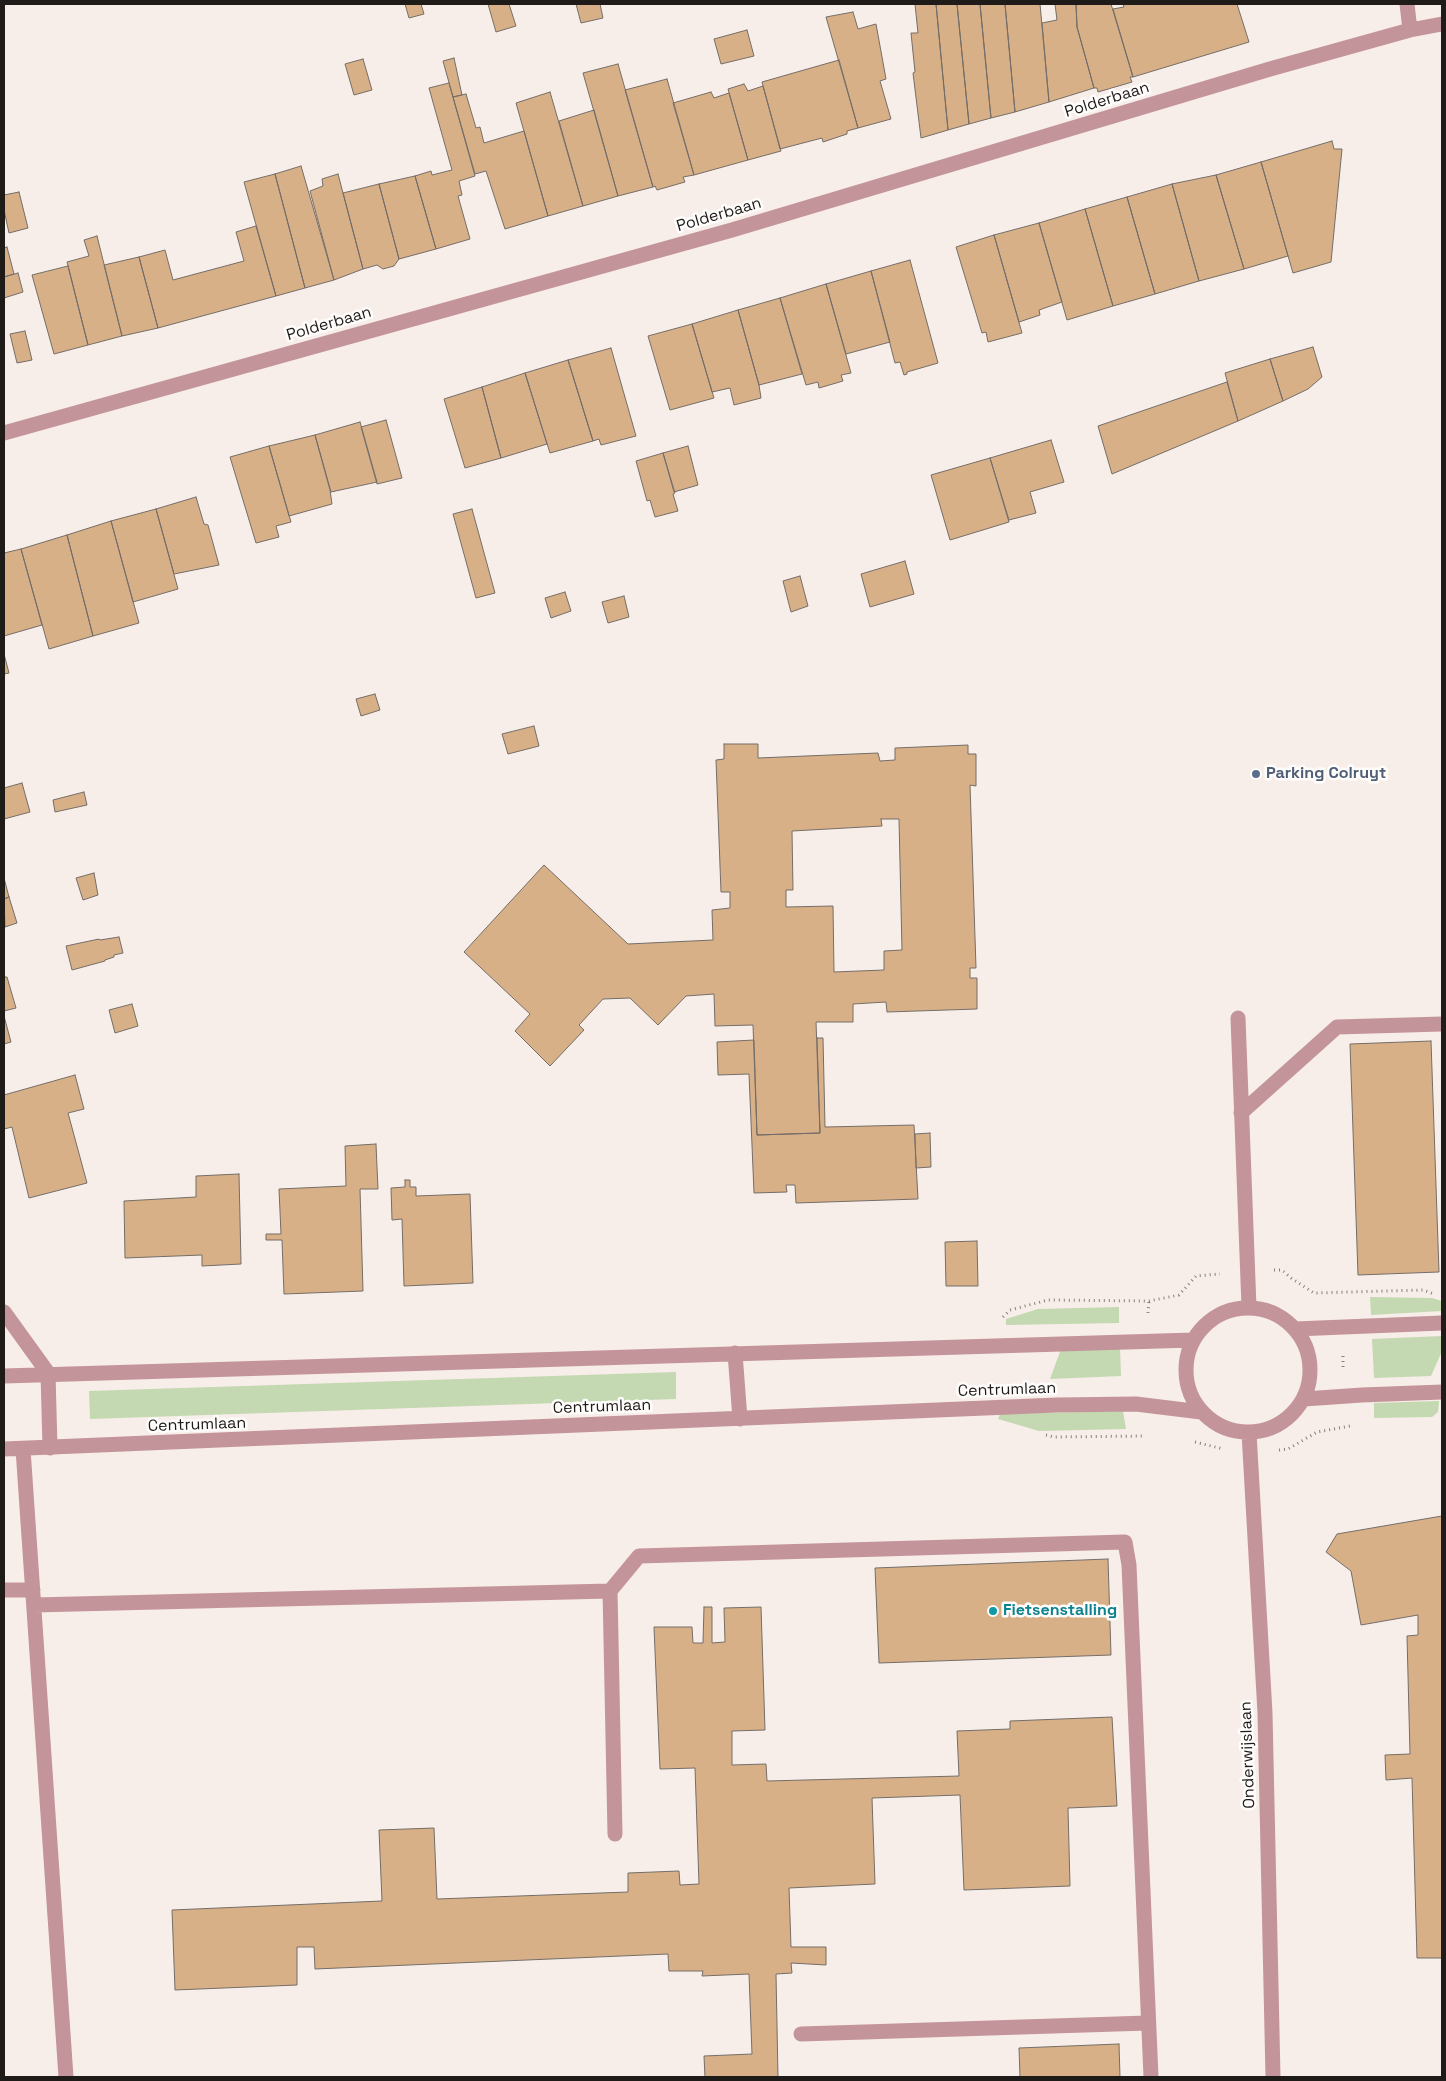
<!DOCTYPE html>
<html>
<head>
<meta charset="utf-8">
<style>
	body { margin:0 }
	#map { position:relative; width:1446px; height:2081px; overflow:hidden; background:#f8eee9; font-family:"Space Grotesk",sans-serif }
	canvas { display:block }
	.frame { position:absolute; inset:0; border:5px solid #1e1b19; pointer-events:none }
</style>
</head>
<body>
<div id="map">
<canvas width="1446" height="2081"></canvas>
<div class="frame"></div>
</div>
<script>
const c = document.querySelector('canvas').getContext('2d');
c.lineJoin = 'round';
function paint(path, color) {
  c.fillStyle = color;
  c.fill(path, 'evenodd');
}
function poly(rows) {
  const path = new Path2D();
  for (const r of rows) {
    if (r.length === 3) {
      path.moveTo(r[0] + r[2], r[1]);
      path.arc(r[0], r[1], r[2], 0, 2 * Math.PI);
      continue;
    }
    path.moveTo(r[0], r[1]);
    for (let i = 2; i < r.length; i += 2) path.lineTo(r[i], r[i + 1]);
  }
  return path;
}
function trace(path, color, width, dash) {
  c.strokeStyle = color;
  c.lineWidth = width;
  c.lineCap = dash ? 'butt' : 'round';
  c.setLineDash(dash || []);
  c.stroke(path);
}
function label(font, color, halo, rows, align = 'center') {
  c.font = font + ' "Space Grotesk",sans-serif';
  c.lineWidth = 5;
  c.setLineDash([]);
  c.textBaseline = 'middle';
  c.strokeStyle = halo;
  c.fillStyle = color;
  for (const [text, x, y, turn = 0] of rows) {
    c.save();
    c.translate(x, y);
    c.rotate((+turn || 0) * Math.PI / 180);
    c.textAlign = isNaN(turn) ? turn : align;
    if (halo) c.strokeText(text, 0, 0);
    c.fillText(text, 0, 0);
    c.restore();
  }
}
const green = poly([
	[1370,1297,1432,1298,1442,1301,1442,1311,1371,1315],
	[1119,1307,1119,1323,1006,1325,1006,1319,1038,1309],
	[1442,1336,1442,1351,1431,1376,1374,1378,1372,1339],
	[1120,1347,1121,1376,1050,1379,1061,1349],
	[676,1372,676,1399,90,1419,89,1391],
	[1439,1401,1438,1412,1432,1417,1374,1418,1374,1403],
	[1123,1411,1126,1429,1039,1431,998,1419,1000,1414]
]);
const building = poly([
	[405,4,421,4,424,14,409,18,405,4],
	[488,4,509,4,516,26,496,32,488,4],
	[576,4,600,4,603,18,581,23,576,4],
	[915,4,936,4,948,130,921,138,913,73,915,72,911,33,918,33,915,4],
	[936,4,957,4,969,124,948,130,936,4],
	[957,4,980,4,991,118,969,124,957,4],
	[980,4,1005,4,1015,112,991,118,980,4],
	[1005,4,1040,4,1049,102,1015,112,1005,4],
	[1055,4,1076,4,1077,27,1094,88,1049,102,1042,23,1057,20,1055,4],
	[1076,4,1111,4,1133,77,1130,77,1132,82,1098,92,1097,88,1094,88,1077,27,1076,4],
	[1123,4,1237,4,1249,42,1133,77,1113,9,1124,7,1123,4],
	[853,12,858,29,876,24,886,79,880,81,891,119,858,128,826,17,853,12],
	[747,30,754,56,721,64,714,39,747,30],
	[454,58,462,95,453,97,443,61,454,58],
	[363,59,372,90,354,95,345,64,363,59],
	[839,60,858,128,847,131,847,134,823,142,822,138,780,149,762,82,839,60],
	[618,64,653,187,618,196,583,73,618,64],
	[667,79,694,175,683,177,685,182,657,190,655,186,653,187,625,90,667,79],
	[449,83,475,176,459,181,462,195,458,196,470,239,436,249,415,176,431,171,432,175,452,170,429,88,449,83],
	[744,84,748,91,763,86,781,151,748,160,728,89,744,84],
	[550,92,583,206,548,216,516,103,550,92],
	[711,92,714,98,729,93,748,160,694,175,673,103,711,92],
	[466,94,476,128,480,127,484,143,524,131,548,216,505,229,486,171,475,174,453,97,466,94],
	[594,110,618,196,583,206,559,121,594,110],
	[1332,141,1334,149,1342,149,1331,262,1293,273,1261,162,1332,141],
	[1261,162,1288,256,1244,269,1216,175,1261,162],
	[301,166,334,280,305,288,275,174,301,166],
	[275,174,305,288,276,296,244,182,275,174],
	[338,174,363,269,334,280,310,191,323,186,322,179,338,174],
	[1216,175,1244,269,1199,281,1172,184,1216,175],
	[415,176,436,249,399,259,379,184,415,176],
	[379,184,399,259,394,266,383,269,377,265,363,269,343,193,379,184],
	[1172,184,1199,281,1155,294,1127,197,1172,184],
	[19,192,28,228,9,233,4,210,4,195,19,192],
	[1127,197,1155,294,1113,306,1085,209,1127,197],
	[1085,209,1113,306,1067,320,1039,223,1085,209],
	[1039,223,1062,302,1039,310,1040,315,1019,322,994,235,1039,223],
	[256,226,276,296,158,328,139,257,165,250,173,280,244,261,236,232,256,226],
	[994,235,1022,333,988,342,986,332,982,333,956,247,994,235],
	[97,236,122,336,88,345,67,262,89,256,84,240,97,236],
	[7,247,14,274,4,277,4,248,7,247],
	[139,257,158,328,122,336,104,265,139,257],
	[910,260,938,363,907,372,907,374,904,375,900,362,895,363,871,271,910,260],
	[68,266,88,345,54,354,32,275,68,266],
	[871,271,890,342,846,354,826,284,871,271],
	[18,273,23,292,4,298,4,277,18,273],
	[826,284,851,373,841,375,843,381,819,388,818,382,806,385,780,298,826,284],
	[780,298,802,374,759,385,738,310,780,298],
	[738,310,759,385,761,398,734,405,730,388,712,392,692,324,738,310],
	[692,324,714,398,670,410,648,336,692,324],
	[25,331,32,360,17,363,10,334,25,331],
	[1313,347,1322,377,1308,389,1283,401,1270,359,1313,347],
	[611,348,636,436,601,445,599,439,593,441,568,360,611,348],
	[1270,359,1283,401,1238,421,1225,373,1270,359],
	[568,360,593,441,550,453,525,373,568,360],
	[525,373,547,444,501,458,482,387,525,373],
	[1227,382,1238,421,1112,474,1098,426,1227,382],
	[482,387,501,458,465,468,444,399,482,387],
	[386,420,402,478,377,484,361,427,386,420],
	[360,422,377,482,331,492,315,435,360,422],
	[315,435,330,490,332,504,289,516,269,446,315,435],
	[1051,440,1064,482,1030,492,1036,513,1009,520,990,458,1051,440],
	[269,446,291,522,276,526,279,537,256,543,230,457,269,446],
	[688,446,698,485,674,492,663,453,688,446],
	[663,453,675,493,673,494,678,511,655,517,650,500,647,501,636,461,663,453],
	[990,458,1009,522,950,540,931,475,990,458],
	[196,497,204,524,208,525,219,565,174,574,156,509,196,497],
	[156,509,178,589,133,602,111,521,156,509],
	[472,509,495,593,476,598,453,514,472,509],
	[111,521,139,623,93,636,67,535,111,521],
	[67,535,93,636,49,649,21,549,67,535],
	[21,549,42,625,4,636,4,553,21,549],
	[905,561,914,594,870,607,861,574,905,561],
	[800,576,808,606,791,612,783,581,800,576],
	[565,592,571,611,551,618,545,598,565,592],
	[624,596,629,617,608,623,602,602,624,596],
	[4,654,9,673,4,674,4,654],
	[375,694,380,710,361,716,356,699,375,694],
	[534,726,539,746,508,754,502,734,534,726],
	[724,744,758,744,758,758,878,753,880,761,895,760,895,748,968,745,968,754,976,754,976,786,970,785,976,968,970,968,970,978,977,978,977,1009,887,1012,886,1002,853,1004,853,1022,816,1022,820,1133,757,1135,753,1025,715,1026,714,994,686,996,658,1025,630,998,603,999,579,1025,584,1030,550,1066,515,1031,530,1014,464,952,544,865,628,944,713,940,712,910,730,908,730,892,721,892,716,760,724,759,724,744],
	[881,819,899,819,902,950,884,951,884,970,834,972,833,906,786,907,786,890,793,890,792,831,882,826,881,819],
	[22,783,30,812,4,819,4,788,22,783],
	[84,792,87,805,55,812,53,800,84,792],
	[94,873,98,895,83,900,76,878,94,873],
	[4,878,9,897,4,899,4,878],
	[9,897,17,923,5,927,4,899,9,897],
	[119,937,123,953,114,955,114,957,105,960,105,961,72,970,66,946,99,939,100,940,119,937],
	[4,977,7,977,16,1008,4,1011,4,977],
	[132,1004,138,1026,115,1033,109,1010,132,1004],
	[4,1016,11,1042,4,1044,4,1016],
	[817,1038,823,1038,825,1127,914,1125,918,1199,796,1203,795,1185,786,1185,787,1192,754,1193,749,1074,718,1075,717,1042,754,1040,757,1135,820,1133,817,1038],
	[1431,1041,1439,1272,1358,1275,1350,1044,1431,1041],
	[75,1075,84,1109,68,1113,87,1183,29,1198,12,1127,4,1129,4,1095,75,1075],
	[930,1133,931,1167,916,1168,915,1134,930,1133],
	[376,1144,378,1189,360,1189,363,1291,284,1294,282,1240,266,1240,266,1234,281,1234,279,1189,346,1186,345,1146,376,1144],
	[239,1174,241,1264,202,1266,202,1255,125,1258,124,1201,196,1197,196,1176,239,1174],
	[405,1180,410,1180,410,1187,416,1187,416,1196,470,1194,473,1283,404,1286,402,1219,392,1220,391,1188,405,1187,405,1180],
	[977,1241,978,1286,946,1286,945,1242,977,1241],
	[1442,1516,1442,1958,1417,1958,1412,1778,1386,1780,1385,1755,1410,1754,1407,1636,1418,1635,1418,1615,1361,1625,1351,1571,1326,1552,1337,1534,1442,1516],
	[1108,1559,1111,1655,879,1663,875,1568,1108,1559],
	[704,1607,712,1607,712,1643,725,1642,724,1608,761,1607,765,1730,732,1731,732,1765,766,1764,767,1781,959,1776,957,1731,1010,1729,1010,1721,1112,1717,1117,1806,1068,1808,1070,1886,964,1890,960,1795,872,1798,875,1884,789,1888,791,1947,826,1947,826,1965,791,1963,792,1973,776,1974,778,2077,705,2077,704,2056,752,2054,749,1974,702,1976,703,1971,669,1971,668,1954,315,1969,314,1947,297,1947,297,1985,175,1990,172,1910,382,1901,379,1830,434,1828,437,1899,628,1892,628,1873,679,1871,680,1885,699,1884,695,1768,660,1769,654,1627,692,1627,693,1643,703,1643,704,1607],
	[1119,2044,1120,2077,1020,2077,1019,2048,1119,2044]
]);
const path = poly([
	[1274,1270,1282,1270,1291,1278,1314,1293,1423,1290,1434,1294],
	[1148,1313,1149,1301],
	[1003,1317,1010,1310,1048,1300,1149,1301,1179,1295,1196,1276,1220,1274],
	[1343,1356,1343,1369],
	[1046,1435,1054,1437,1144,1436],
	[1195,1442,1223,1449],
	[1279,1450,1288,1449,1317,1432,1350,1426]
]);
const minor = poly([
	[1407,4,1410,30],
	[4,433,732,230,1270,69,1410,30,1442,24],
	[1238,1018,1249,1307],
	[1241,1113,1337,1027,1442,1024],
	[1248,1370,62],
	[4,1312,48,1373,50,1448],
	[1295,1329,1442,1323],
	[735,1353,740,1419],
	[4,1376,1193,1340],
	[1304,1399,1362,1395,1442,1392],
	[1249,1433,1265,1713,1273,2077],
	[4,1449,1057,1405,1136,1404,1201,1412],
	[23,1449,66,2077],
	[4,1590,33,1590],
	[610,1591,615,1834],
	[34,1605,610,1591,639,1556,1125,1542,1129,1565,1151,2077],
	[801,2034,1148,2023]
]);
const markers = [
	[1256,774,5,"#5c6f8a"],
	[993,1611,5,"#0f9aa8"]
];
const streetNames = [
	["Polderbaan",1107,100,-17],
	["Polderbaan",719,215,-16],
	["Polderbaan",329,324,-16],
	["Centrumlaan",1007,1390,-2],
	["Centrumlaan",602,1407,-2],
	["Centrumlaan",197,1425,-2],
	["Onderwijslaan",1248,1755,-92]
];
const serviceNames = [
	["Parking Colruyt",1266,774]
];
const cultureNames = [
	["Fietsenstalling",1003,1611]
];
paint(green, '#c4d9b1');
paint(building, '#d8b088');
trace(building, '#746d67', 1);
trace(path, '#867f7c', 3, [1, 4]);
trace(minor, '#c4949b', 15);
for (const [x, y, r, color] of markers) {
  const dot = new Path2D();
  dot.arc(x, y, r, 0, 2 * Math.PI);
  c.fillStyle = color;
  c.fill(dot);
  trace(dot, '#fffdfc', 2);
}
label('16px', '#1e1b19', '#fffdfc', streetNames);
label('bold 16px', '#4e5e75', '#fffdfc', serviceNames, 'left');
label('bold 16px', '#0d838f', '#fffdfc', cultureNames, 'left');
</script>
</body>
</html>
